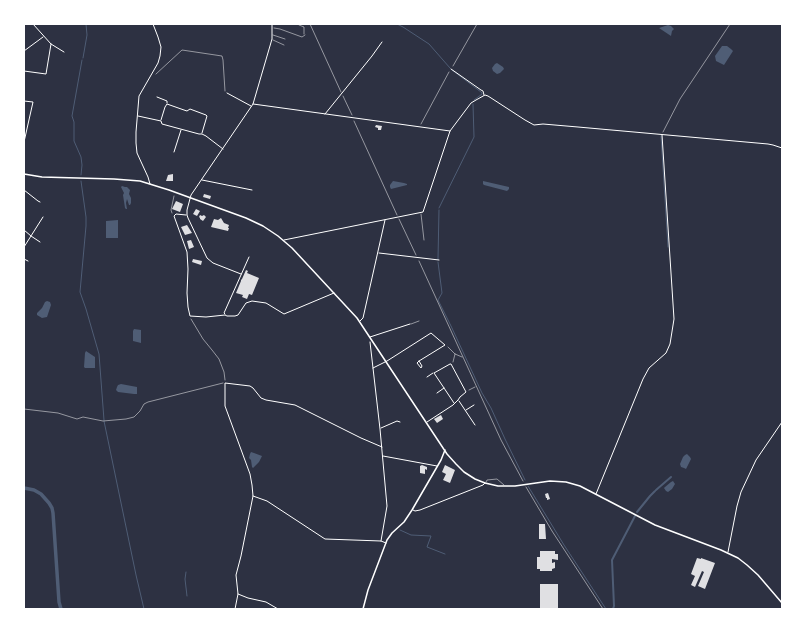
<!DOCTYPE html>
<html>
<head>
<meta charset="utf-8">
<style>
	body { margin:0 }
	#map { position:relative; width:806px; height:633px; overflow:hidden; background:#2d3142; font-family:Literata,serif }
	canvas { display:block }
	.frame { position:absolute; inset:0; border:25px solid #fff; pointer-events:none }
</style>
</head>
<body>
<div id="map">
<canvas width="806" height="633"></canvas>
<div class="frame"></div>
</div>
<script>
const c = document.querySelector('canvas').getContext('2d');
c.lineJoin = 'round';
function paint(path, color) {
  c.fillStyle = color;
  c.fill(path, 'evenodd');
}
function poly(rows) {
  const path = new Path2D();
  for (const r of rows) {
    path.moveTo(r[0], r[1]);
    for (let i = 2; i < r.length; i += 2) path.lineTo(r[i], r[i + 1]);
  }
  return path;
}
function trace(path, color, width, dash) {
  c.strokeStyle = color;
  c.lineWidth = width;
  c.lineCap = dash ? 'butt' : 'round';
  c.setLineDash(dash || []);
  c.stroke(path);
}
const water = poly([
	[668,25,671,26,674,29,672,31,671,36,659,28],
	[722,46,727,46,731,49,733,51,724,65,716,61,715,56],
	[497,63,503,67,504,69,500,73,497,74,493,71,492,68,495,64],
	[393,181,404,183,407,184,407,185,391,189,390,187,390,185],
	[483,181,509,187,509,189,507,191,484,185,483,184],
	[122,186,125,187,127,187,130,190,129,194,131,198,131,203,130,205,129,205,127,199,126,203,127,209,126,209,125,208,123,195,124,193,121,187],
	[118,220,118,238,106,238,106,221],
	[47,301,50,302,51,305,47,317,42,318,37,315,37,313,42,308,45,302],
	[134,329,141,330,141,343,133,341,133,331],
	[86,351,95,357,95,368,85,368,84,367,85,353],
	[121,384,137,387,137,394,134,394,118,392,116,390,117,387,118,385],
	[251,452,254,453,262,456,259,462,253,468,252,467,251,460,249,458,250,454],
	[687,454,690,457,691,459,686,469,684,468,681,467,680,464,683,457,685,455],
	[673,481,675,484,672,489,668,492,666,491,664,488,665,487,671,482]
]);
const stream = poly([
	[397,24,403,27,429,44,450,68],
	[83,58,87,35,86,24],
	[452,70,481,92,482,93,482,94,474,100],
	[661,136,668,247],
	[81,175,82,165,81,157,74,141,74,122,72,116,82,60],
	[81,181,86,217,86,226,80,292,86,309,99,354,104,420],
	[439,208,474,137,473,104],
	[438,259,439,210],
	[438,262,442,293,438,300,451,326,482,393,491,408,505,439,525,480],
	[104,421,136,575,144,609],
	[528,486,564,545,606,609],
	[400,530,411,535,431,536,427,547,445,554],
	[186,572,185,579,187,596]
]);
const canal = poly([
	[656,490,671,477],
	[637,512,650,496,655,491],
	[613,609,614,606,612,560,635,516]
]);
const river = poly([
	[24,488,34,490,41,494,49,503,52,508,53,513,59,602,61,609]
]);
const building = poly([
	[376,125,382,126,381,130,378,130,378,128,375,127],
	[173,174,173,181,166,181,168,175],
	[204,194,211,196,210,199,203,197],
	[176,201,183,204,180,212,172,209],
	[196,209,200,211,197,216,193,214],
	[200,215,202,216,204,215,206,217,203,221,200,219,200,218,199,217],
	[221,218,224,223,229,225,228,228,229,228,228,231,211,227,214,219,218,220],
	[187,225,192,233,185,235,181,227],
	[191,240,194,247,189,249,187,241],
	[193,259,202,261,201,265,192,262],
	[246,270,248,271,247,273,259,278,252,295,249,294,247,299,242,297,243,295,236,293,241,281,241,280,242,279],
	[441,415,443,419,437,423,434,419],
	[422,465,427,467,427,470,425,469,425,474,420,473,420,466],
	[445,465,455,470,450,483,443,480,446,474,442,472],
	[548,493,550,499,547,500,547,498,546,498,545,494],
	[539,524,545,524,546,539,539,539],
	[540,551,555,551,555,554,558,554,558,560,552,559,552,563,555,562,555,568,552,569,552,571,540,571,540,569,537,569,537,557,540,557],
	[697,558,701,559,701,558,715,563,705,589,698,586,704,572,702,571,695,587,691,585,695,576,691,574],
	[540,584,558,584,558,609,540,609]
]);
const path = poly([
	[310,24,341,92],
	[453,66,477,24],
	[156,74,182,50,222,56,223,60,225,91],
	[343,96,352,115],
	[354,121,397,215],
	[421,124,449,72],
	[663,132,680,99,730,24],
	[172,213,171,210,174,196],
	[399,219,416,255],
	[419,261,501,440,523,481],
	[191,319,203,339,212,350,219,359,224,372,225,380],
	[448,347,455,354,462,357],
	[453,362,455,354],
	[469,390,475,387],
	[24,409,58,413,77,419,83,417,103,421,126,419,134,417,140,411,144,404,148,402,223,383],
	[526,487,552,531,603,609]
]);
const service = poly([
	[299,25,304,27,304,34],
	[274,28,280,29,302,37,305,35],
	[273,35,285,39],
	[273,40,284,45],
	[421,214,424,240],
	[411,324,419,321],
	[486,482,487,480,497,479,504,485]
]);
const minor = poly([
	[33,24,51,44,64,52],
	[24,51,43,37],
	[451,69,481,90,483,91,484,95],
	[24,71,46,74,51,44],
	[227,93,251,106],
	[157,97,167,101,167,103],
	[24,101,33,102,24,142],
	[253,104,450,131],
	[325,114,372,56,382,42],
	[138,116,161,121,162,124,199,134,202,134,206,136,223,149],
	[161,120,165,107,167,104,184,110,187,111,190,109,206,115,207,116,202,133],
	[174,152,181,130],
	[202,180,252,190],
	[150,184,148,177,137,153,136,143,136,132,139,96,158,63,160,56,161,47,158,37,153,24],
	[24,190,38,201,40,202],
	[186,215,176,214,174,216,187,252,188,269,187,293,188,307,190,316,206,317,225,315,227,316,235,316,238,315,246,303,252,301,266,303,284,314,334,293],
	[24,230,31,236,40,242],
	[284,240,423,212,450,131,471,103,476,100,485,95,488,96,525,120,534,125,543,124,578,127,768,144,773,145,782,148],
	[24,247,43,217],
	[379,253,439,260],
	[24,259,28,261],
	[241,274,213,263,207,258,188,218,187,215,187,210,191,195,253,104,272,39,272,24],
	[225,314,224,313,249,257],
	[360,321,363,318,385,220],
	[370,337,410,324],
	[370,342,380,429,387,506,381,541],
	[373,368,387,361,431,333,445,345,419,361,417,363,421,368,422,366,419,361],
	[427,377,433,373],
	[437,393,444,388],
	[459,401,475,425],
	[466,410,474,405],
	[427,422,453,405,458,400,460,397,466,392,451,364,450,364,434,373,454,403],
	[381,428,397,421,400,422],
	[383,456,437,466],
	[596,494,643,379,649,368,666,353,670,344,674,319,662,135],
	[253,496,267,501,325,539,381,541,386,543],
	[413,510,415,511,420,510,483,485,485,483],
	[728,552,737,506,741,492,756,460,782,422],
	[238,594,248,598,266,602,278,609],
	[235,609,238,594,236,575,241,556,253,496,252,485,250,474,225,406,225,383,250,386,253,388,261,398,266,400,295,405,361,438,382,447]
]);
const tertiary = poly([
	[363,609,368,590,387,540,392,533,404,522,412,510,441,460,445,450]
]);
const secondary = poly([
	[24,174,42,177,114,179,140,181,169,190,246,218,263,226,278,236,292,248,357,318,447,454,456,464,464,472,475,479,485,483,498,486,515,486,550,481,566,482,580,486,655,525,721,550,738,558,747,565,758,575,782,603]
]);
paint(water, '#4f5d75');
trace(stream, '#4f5d75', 1);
trace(canal, '#4f5d75', 2);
trace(river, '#4f5d75', 3.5);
paint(building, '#e0e0e3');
trace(path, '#fff', 0.5);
trace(service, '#fff', 0.5);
trace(minor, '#fff', 1);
trace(tertiary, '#fff', 1.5);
trace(secondary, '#fff', 1.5);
</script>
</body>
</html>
